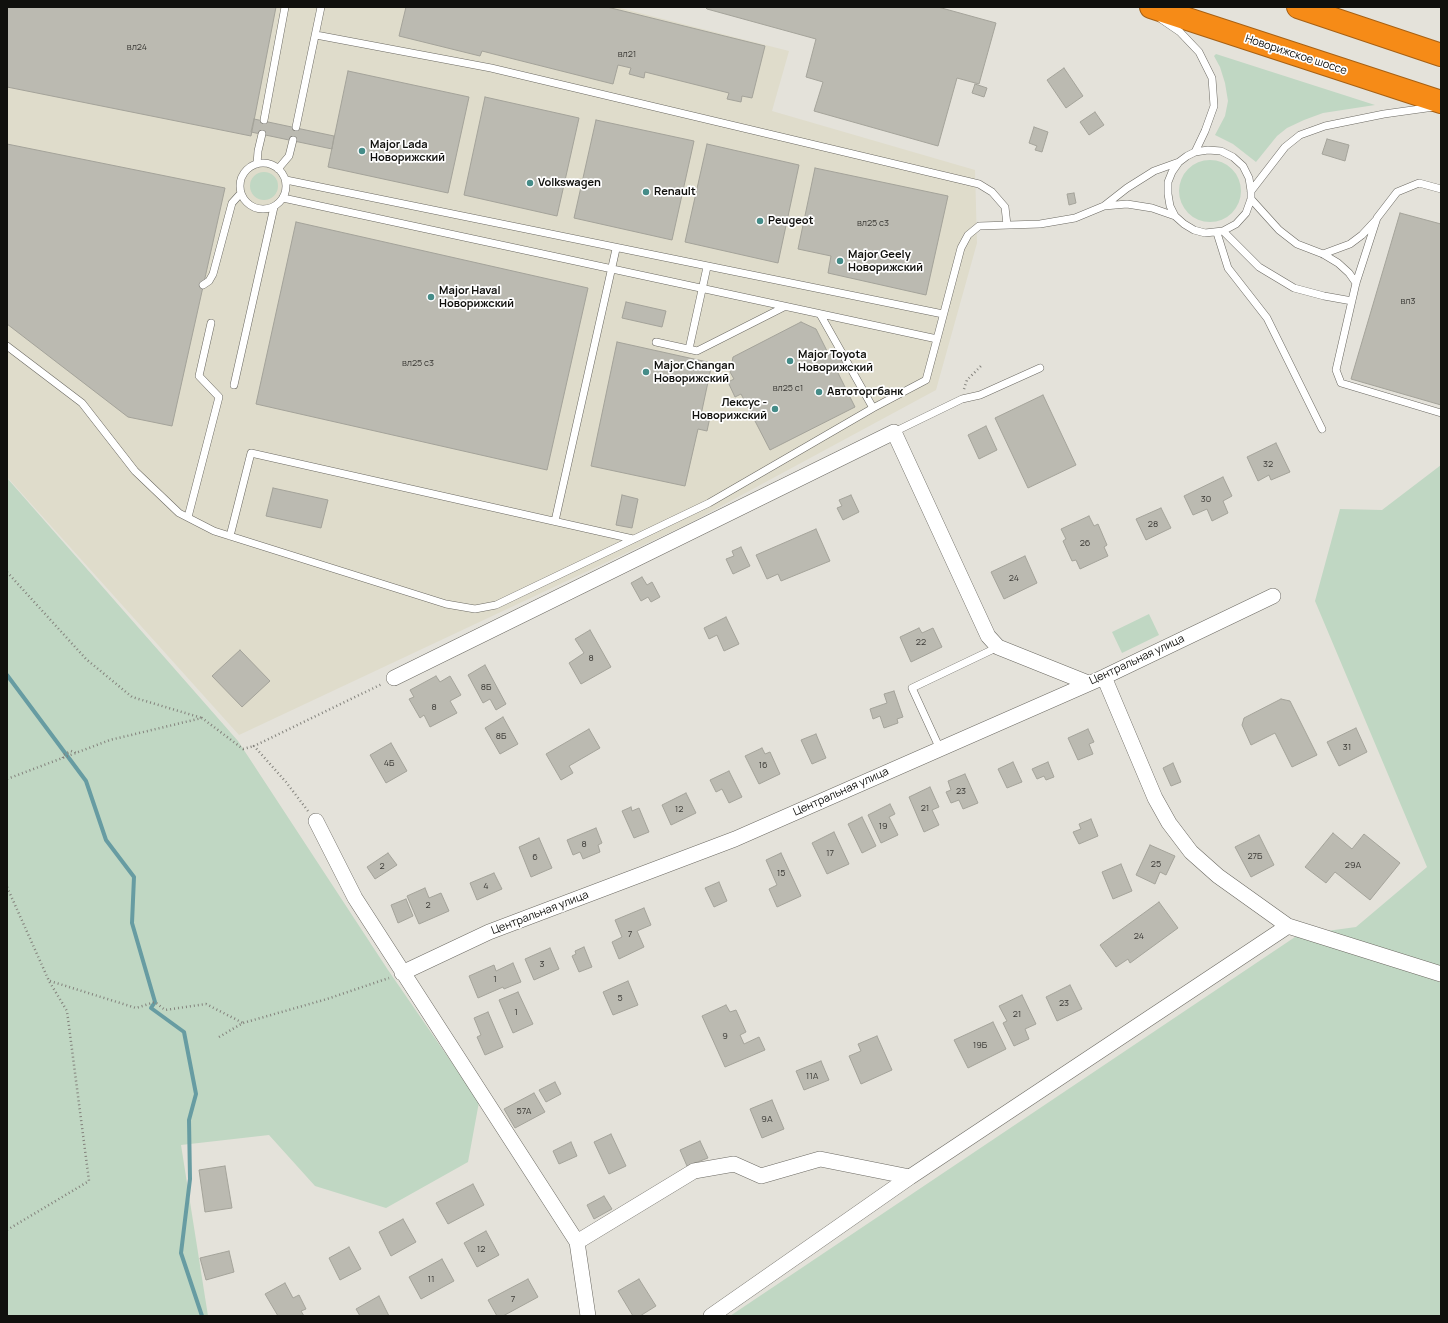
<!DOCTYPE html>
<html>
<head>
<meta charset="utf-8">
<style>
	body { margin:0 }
	#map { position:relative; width:1448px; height:1323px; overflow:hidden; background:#e4e2da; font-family:Manrope,sans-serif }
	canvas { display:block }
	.frame { position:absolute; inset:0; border:8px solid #10100d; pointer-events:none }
</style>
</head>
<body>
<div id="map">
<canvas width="1448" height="1323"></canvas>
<div class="frame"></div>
</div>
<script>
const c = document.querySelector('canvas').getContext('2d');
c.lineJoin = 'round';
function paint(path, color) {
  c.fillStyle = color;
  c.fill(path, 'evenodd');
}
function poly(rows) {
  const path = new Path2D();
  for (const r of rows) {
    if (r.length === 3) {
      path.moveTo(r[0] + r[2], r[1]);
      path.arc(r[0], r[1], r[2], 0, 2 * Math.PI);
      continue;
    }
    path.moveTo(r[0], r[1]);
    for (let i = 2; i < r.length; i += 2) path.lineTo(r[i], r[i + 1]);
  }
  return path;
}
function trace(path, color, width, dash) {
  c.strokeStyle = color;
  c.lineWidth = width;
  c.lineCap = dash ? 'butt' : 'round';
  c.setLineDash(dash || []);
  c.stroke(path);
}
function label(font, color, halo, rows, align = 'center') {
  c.font = font + ' Manrope,sans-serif';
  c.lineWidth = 3.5;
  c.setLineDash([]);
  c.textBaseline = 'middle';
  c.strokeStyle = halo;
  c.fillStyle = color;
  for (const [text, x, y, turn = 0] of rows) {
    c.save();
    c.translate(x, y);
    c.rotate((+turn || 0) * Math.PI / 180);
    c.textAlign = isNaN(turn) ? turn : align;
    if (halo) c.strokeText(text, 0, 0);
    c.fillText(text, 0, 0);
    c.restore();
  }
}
const built = poly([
	[7,7,616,7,789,51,772,111,975,170,977,243,936,390,688,524,239,735,7,477]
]);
const green = poly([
	[1216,54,1375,105,1323,113,1304,120,1287,128,1277,136,1256,162,1233,144,1215,135,1225,116,1228,101,1225,83,1220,67,1214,56],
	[1210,191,31],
	[264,186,14],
	[1441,465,1441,1316,730,1316,1298,935,1356,927,1427,867,1315,601,1340,509,1382,510],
	[7,478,238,741,388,970,479,1102,468,1162,386,1208,315,1186,269,1135,181,1145,208,1316,7,1316],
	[1149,614,1159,635,1122,653,1112,632]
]);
const stream = poly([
	[7,675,86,781,106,840,134,877,132,923,155,1002,151,1008,184,1032,196,1094,189,1120,190,1179,181,1253,202,1316]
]);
const building = poly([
	[7,7,276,7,251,136,7,87,7,7],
	[406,7,607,7,765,46,752,98,742,96,741,102,727,99,729,93,645,72,644,78,629,74,631,68,618,65,613,84,482,51,480,56,399,36,406,7],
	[705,7,938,7,996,23,979,84,957,78,938,146,814,111,823,82,806,77,816,39,707,9,705,7],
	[1064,68,1083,96,1066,108,1047,80,1064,68],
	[348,71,469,97,448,193,328,167,348,71],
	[975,84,987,88,984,97,972,93,975,84],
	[485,97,579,118,557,216,464,195,485,97],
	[1095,112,1104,125,1089,135,1080,122,1095,112],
	[254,119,334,136,332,149,251,132,254,119],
	[596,120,694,141,672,240,574,218,596,120],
	[1034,127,1048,132,1042,152,1035,150,1037,146,1029,143,1034,127],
	[1327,139,1349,145,1345,161,1322,154,1327,139],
	[7,144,225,188,172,426,128,417,7,324,7,144],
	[707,144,799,165,778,263,685,242,707,144],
	[815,168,948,196,926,295,828,273,831,256,798,249,815,168],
	[1074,193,1076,203,1069,205,1067,194,1074,193],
	[1400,213,1441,224,1441,405,1351,379,1400,213],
	[296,222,588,288,547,470,256,404,296,222],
	[626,302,666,311,662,327,622,318,626,302],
	[801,322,816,329,829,355,837,351,844,365,836,369,855,407,770,450,741,394,735,397,728,382,734,379,730,372,733,357,801,322],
	[617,342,712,363,701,415,710,417,707,431,698,429,685,486,591,466,617,342],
	[1043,395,1076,465,1028,488,995,418,1043,395],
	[986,426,997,450,979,459,968,435,986,426],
	[1276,443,1290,472,1271,480,1269,475,1258,481,1247,457,1276,443],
	[1223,477,1232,496,1223,501,1228,513,1212,521,1207,509,1193,515,1184,496,1223,477],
	[273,488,328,500,321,528,266,516,273,488],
	[622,495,638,499,632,528,616,525,622,495],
	[851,495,859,512,843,520,837,508,842,506,839,500,851,495],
	[1161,508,1171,528,1146,540,1136,519,1161,508],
	[1089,516,1094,526,1098,524,1107,545,1104,547,1108,556,1080,569,1076,560,1072,561,1063,541,1066,539,1061,529,1089,516],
	[816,529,830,561,781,581,778,574,767,579,756,555,816,529],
	[741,547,750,566,733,574,726,559,734,556,732,551,741,547],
	[1025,556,1037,583,1004,599,991,572,1025,556],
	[642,577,647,585,652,582,660,597,651,602,648,597,641,601,631,583,642,577],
	[726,617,739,644,724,651,717,635,709,639,704,628,726,617],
	[919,628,922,633,933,628,942,647,911,662,900,637,919,628],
	[590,630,611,667,581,684,569,663,584,653,575,639,590,630],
	[240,650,270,681,242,707,212,676,240,650],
	[485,665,506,704,496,710,490,699,483,703,468,675,485,665],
	[436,676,440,682,450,676,461,695,450,701,457,713,430,727,424,715,420,718,409,699,414,697,410,690,436,676],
	[894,691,903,717,897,719,898,723,884,728,880,716,873,719,870,709,887,703,884,694,894,691],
	[1281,699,1290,701,1317,755,1292,767,1275,733,1251,745,1242,725,1244,718,1281,699],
	[503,717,518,744,500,754,485,728,503,717],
	[1356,728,1367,752,1339,766,1327,742,1356,728],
	[589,729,600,748,569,766,573,773,561,780,546,754,589,729],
	[1088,729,1094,742,1089,744,1093,754,1078,760,1068,738,1088,729],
	[816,734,826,758,812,764,801,740,816,734],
	[391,743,407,771,386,783,370,755,391,743],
	[762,748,765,754,770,752,780,774,759,784,745,756,762,748],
	[1013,762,1022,782,1007,788,998,769,1013,762],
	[1048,762,1054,777,1046,780,1044,776,1037,779,1032,769,1048,762],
	[1173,763,1181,782,1171,786,1163,768,1173,763],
	[729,771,742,797,729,803,722,789,716,792,710,780,729,771],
	[965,774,978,803,963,809,959,800,951,803,946,792,951,790,948,781,965,774],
	[930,787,939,807,932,810,939,825,924,832,909,797,930,787],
	[686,793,696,813,671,825,662,805,686,793],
	[890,804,895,814,889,817,898,835,881,843,868,815,890,804],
	[631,807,632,811,639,808,649,832,634,838,622,811,631,807],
	[862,817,876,846,862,853,848,824,862,817],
	[1091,819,1098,836,1079,844,1073,832,1081,829,1079,824,1091,819],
	[596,828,602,843,598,845,600,852,583,859,580,852,573,855,567,840,596,828],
	[834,832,849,864,827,874,812,843,834,832],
	[1333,833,1352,849,1364,834,1400,863,1370,900,1335,872,1326,883,1305,867,1333,833],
	[1259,835,1274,865,1251,877,1235,847,1259,835],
	[539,838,552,868,531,877,519,847,539,838],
	[1150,845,1175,856,1166,875,1160,872,1155,884,1136,875,1150,845],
	[388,853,397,865,375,879,367,867,388,853],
	[781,853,801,896,777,907,769,889,777,885,766,860,781,853],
	[1121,864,1132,891,1113,899,1102,872,1121,864],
	[494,873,502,889,477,900,470,883,494,873],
	[719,882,727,901,714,907,705,888,719,882],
	[425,888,429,898,441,893,449,911,419,924,407,896,425,888],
	[406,899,413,916,398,923,391,905,406,899],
	[1159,902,1178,928,1130,963,1128,959,1116,967,1100,945,1159,902],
	[644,908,651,925,637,931,644,947,619,959,612,942,622,937,615,920,644,908],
	[584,947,592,967,579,972,572,956,576,954,575,951,584,947],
	[550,948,559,969,534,980,525,959,550,948],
	[513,963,521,982,504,989,503,987,478,998,469,976,494,965,496,971,513,963],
	[628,981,638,1005,613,1015,603,992,628,981],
	[1070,985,1082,1009,1057,1021,1046,997,1070,985],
	[518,992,533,1024,513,1033,499,1000,518,992],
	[1022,995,1036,1024,1025,1029,1029,1039,1014,1046,1003,1023,1007,1021,999,1006,1022,995],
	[726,1005,730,1012,736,1010,746,1032,740,1035,744,1044,759,1037,765,1050,725,1067,702,1016,726,1005],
	[488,1012,503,1047,485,1055,477,1037,481,1035,474,1018,488,1012],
	[993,1022,1006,1049,968,1068,954,1040,993,1022],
	[877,1036,892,1070,861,1084,849,1056,861,1051,858,1044,877,1036],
	[821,1061,829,1080,804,1090,796,1071,821,1061],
	[555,1082,561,1094,546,1102,539,1090,555,1082],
	[534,1093,545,1112,515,1128,504,1109,534,1093],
	[772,1100,784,1129,762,1138,750,1109,772,1100],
	[611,1134,626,1166,609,1174,594,1142,611,1134],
	[700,1141,708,1158,687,1166,680,1150,700,1141],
	[571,1142,577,1156,559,1164,553,1151,571,1142],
	[225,1166,232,1208,205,1212,199,1170,225,1166],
	[473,1184,484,1205,448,1224,436,1203,473,1184],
	[604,1196,612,1209,594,1219,587,1205,604,1196],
	[403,1219,416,1242,391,1256,379,1232,403,1219],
	[486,1231,499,1255,477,1267,464,1243,486,1231],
	[349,1247,361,1269,340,1280,329,1258,349,1247],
	[229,1251,234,1272,206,1280,200,1258,229,1251],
	[442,1259,454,1281,421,1299,409,1277,442,1259],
	[528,1279,538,1297,503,1316,497,1316,488,1300,528,1279],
	[639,1279,656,1306,640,1316,633,1316,618,1291,639,1279],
	[285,1283,293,1298,299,1295,306,1309,301,1311,304,1316,278,1316,265,1294,285,1283],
	[379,1296,389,1316,360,1316,356,1309,379,1296]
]);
const path = poly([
	[964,389,967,380,981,366],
	[7,572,86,659,132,697,202,718],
	[63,758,63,755,71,751,76,753],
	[7,779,110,740,202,718,243,749,254,746],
	[308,811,286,782,254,746,382,684],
	[7,887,49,981,67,1011,89,1181,7,1230],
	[50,981,136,1008,155,1002,165,1010,206,1004,243,1023],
	[219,1037,243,1023,327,999,389,978]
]);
const service = poly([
	[1161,19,1180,32,1199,52,1212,78,1214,106,1205,131,1195,152],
	[316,35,491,68,979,184,992,192,1005,207,1007,225],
	[264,120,285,7],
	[296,127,321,7],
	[263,186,23],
	[257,164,258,151,262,134],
	[278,169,289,156,293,140],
	[286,180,943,314],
	[1441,189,1419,183,1397,192,1377,218,1356,283,1336,370,1341,383,1441,413],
	[1251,191,1285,147,1300,135,1325,126,1384,114,1434,107],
	[283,198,937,339,961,248,968,235,979,226,1040,224,1075,218,1104,206,1127,188,1154,171,1179,162],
	[1251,199,1279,230,1297,244,1323,254,1338,263,1349,273,1356,283],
	[1104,206,1127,204,1152,208,1175,216,1184,224,1194,230,1205,233,1223,231,1236,224,1246,213,1251,199,1251,191,1249,178,1243,166,1233,157,1221,151,1208,150,1195,152,1187,156,1179,162,1172,172,1168,182,1168,194,1170,206,1175,216],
	[1223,231,1259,267,1294,288,1324,296,1352,301],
	[1217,233,1228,268,1267,318,1322,429],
	[1323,254,1350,244,1362,235,1376,220],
	[203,285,209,281,213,274,232,203,241,193],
	[820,314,873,408],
	[656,342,697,351,784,307],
	[7,346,82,403,135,471,179,513,214,531,446,604,475,609,496,605,709,503,873,408,926,380,937,339],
	[689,349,707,267],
	[234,385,274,207],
	[894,432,962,399,980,395,1040,368],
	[188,517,219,397,199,376,211,323],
	[555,521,616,249],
	[230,536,251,453,633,539],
	[940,749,912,688,998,647]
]);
const minor = poly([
	[1104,677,1155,798,1169,823,1191,852,1218,876,1288,926,1441,974],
	[394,678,894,432,988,636,998,647,1088,683],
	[316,821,355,898,577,1242,588,1316],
	[402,973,489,932,735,839,1104,677,1273,596],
	[577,1242,694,1171,734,1164,761,1176,820,1159,910,1177],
	[711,1316,910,1177,1288,926]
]);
const motorway = poly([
	[1151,7,1441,102],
	[1298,7,1441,55]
]);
const markers = [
	[362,151,4,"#458c88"],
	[530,183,4,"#458c88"],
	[646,192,4,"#458c88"],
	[760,221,4,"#458c88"],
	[840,261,4,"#458c88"],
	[431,297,4,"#458c88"],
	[790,361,4,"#458c88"],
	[646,372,4,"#458c88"],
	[819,392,4,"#458c88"],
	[775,409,4,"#458c88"]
];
const numberNames = [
	["вл24",137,47],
	["вл21",627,54],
	["вл25 с3",873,223],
	["вл3",1408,301],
	["вл25 с3",418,363],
	["вл25 с1",788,388],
	["32",1268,464],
	["30",1206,499],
	["28",1153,524],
	["26",1085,543],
	["24",1014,578],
	["22",921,642],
	["8",591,658],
	["8Б",486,687],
	["8",434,707],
	["8Б",501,736],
	["31",1347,747],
	["4Б",389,763],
	["16",763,765],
	["23",961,791],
	["21",925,808],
	["12",679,809],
	["19",883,826],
	["8",584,844],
	["17",830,853],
	["27Б",1255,856],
	["6",535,857],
	["25",1156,864],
	["29А",1353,865],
	["2",382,866],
	["15",781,873],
	["4",486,886],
	["2",428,905],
	["7",630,934],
	["24",1139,936],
	["3",542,964],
	["1",495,979],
	["5",620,998],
	["23",1064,1003],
	["1",516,1012],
	["21",1017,1014],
	["9",725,1036],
	["19Б",980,1045],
	["11А",812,1076],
	["57А",524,1111],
	["9А",767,1119],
	["12",481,1249],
	["11",431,1279],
	["7",513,1299]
];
const streetNames = [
	["Новорижское шоссе",1296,55,18],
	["Центральная улица",1137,660,-25],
	["Центральная улица",841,792,-24],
	["Центральная улица",540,913,-21]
];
const poiNames = [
	["Major Lada",370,145],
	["Новорижский",370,158],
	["Volkswagen",538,183],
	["Renault",654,192],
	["Peugeot",768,221],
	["Major Geely",848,255],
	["Новорижский",848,268],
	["Major Haval",439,291],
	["Новорижский",439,304],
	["Major Toyota",798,355],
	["Новорижский",798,368],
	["Major Changan",654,366],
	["Новорижский",654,379],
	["Автоторгбанк",827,392],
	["Лексус -",767,403,"right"],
	["Новорижский",767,416,"right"]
];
paint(built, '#dfdccb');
paint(green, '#c0d7c3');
trace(stream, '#679ca2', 4);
paint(building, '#bbbab1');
trace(building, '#a4a39a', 1);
trace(service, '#6b6962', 8);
trace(minor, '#6b6962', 16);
trace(motorway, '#a66014', 24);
trace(path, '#83827c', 2.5, [1, 3]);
trace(service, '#fff', 7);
trace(minor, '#fff', 15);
trace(motorway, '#f68b17', 22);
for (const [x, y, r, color] of markers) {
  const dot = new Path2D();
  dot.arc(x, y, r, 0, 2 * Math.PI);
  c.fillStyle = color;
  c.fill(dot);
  trace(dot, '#fff', 1.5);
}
label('9px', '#3b3a36', null, numberNames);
label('11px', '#10100d', '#fff', streetNames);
label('bold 11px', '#10100d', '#fff', poiNames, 'left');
</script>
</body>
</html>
